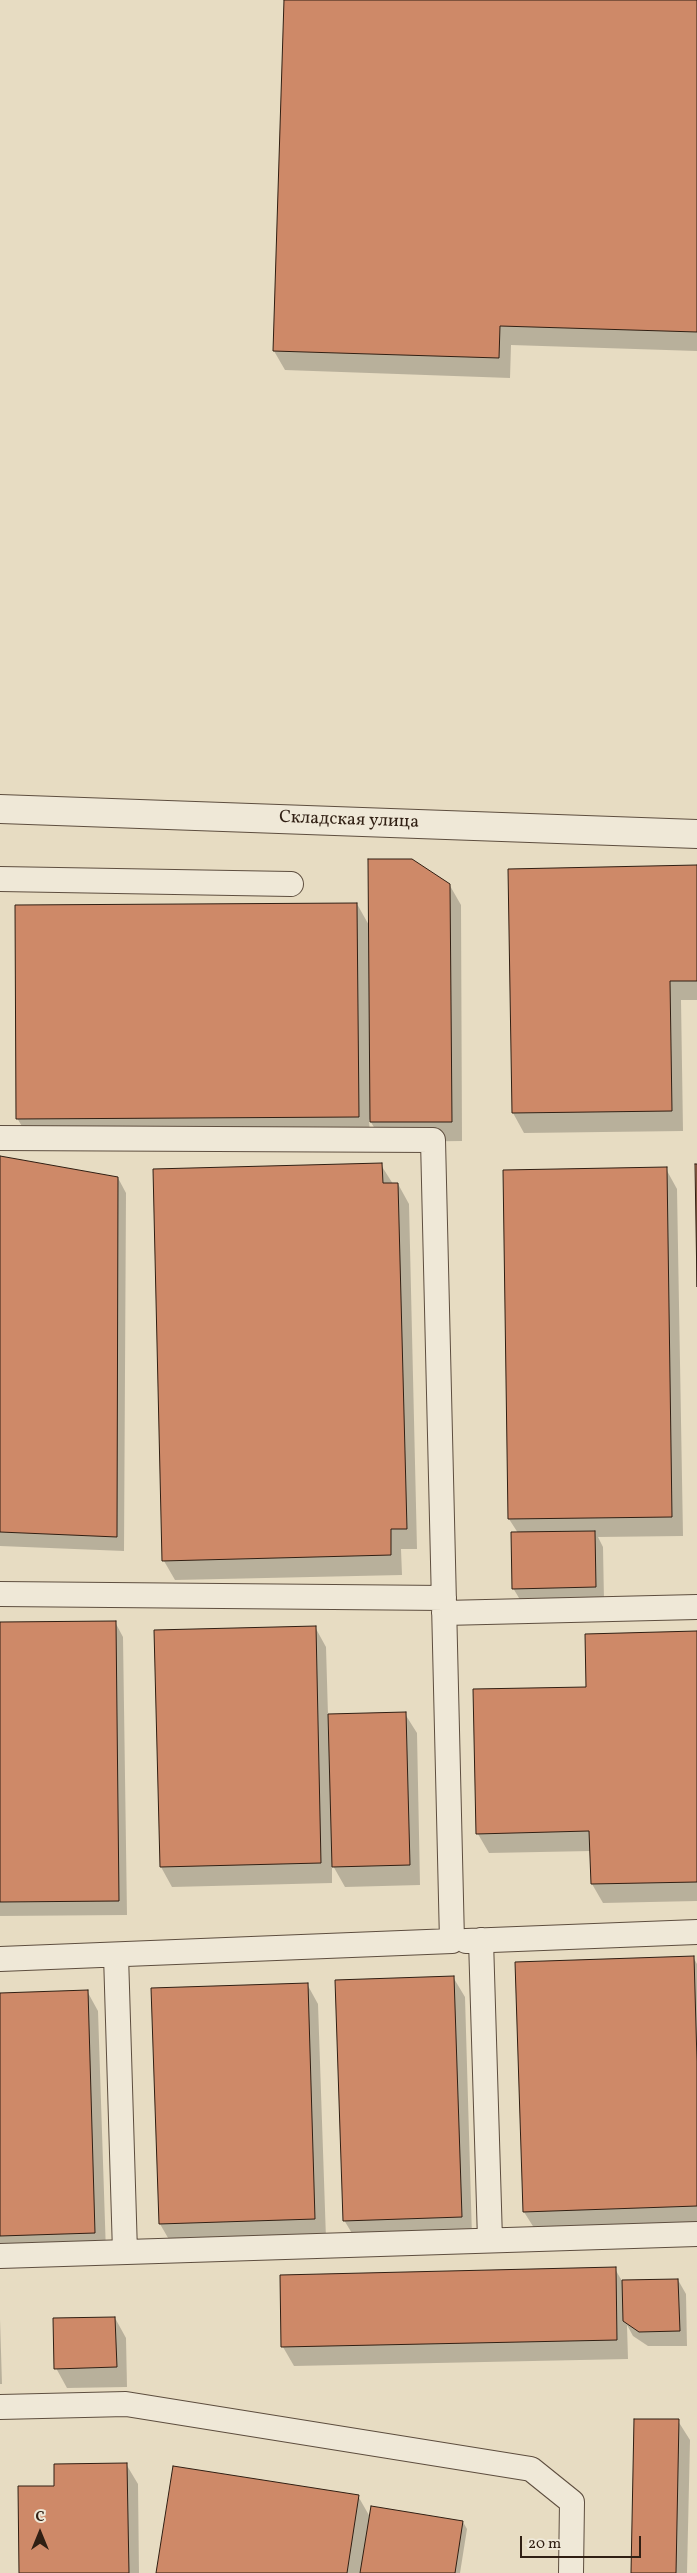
<!DOCTYPE html>
<html>
<head>
<meta charset="utf-8">
<style>
	body { margin:0 }
	#map { position:relative; width:697px; height:2573px; overflow:hidden; background:#e7dcc2; font-family:Vollkorn,serif }
	canvas { display:block }
	.north { position:absolute; left:15px; top:2508px; width:50px; height:50px; -webkit-text-stroke:4px #efe8d7; paint-order:stroke; rotate:0deg; font-size:14px; font-weight:700; line-height:20px; text-align:center; color:#301f13 }
	.north::after { content:''; display:block; margin:auto; width:18px; height:22px; background:#301f13; clip-path:polygon(50% 0,100% 100%,50% 72%,0 100%) }
	.scale { position:absolute; left:520px; top:2536px; width:121px; height:22px; box-sizing:border-box; border:2px solid #301f13; border-top:0; padding-left:6px; font-size:15px; line-height:18px; white-space:nowrap; color:#301f13; -webkit-text-stroke:4px #efe8d7; paint-order:stroke }
</style>
</head>
<body>
<div id="map">
<canvas width="697" height="2573"></canvas>
<div class="north">С</div>
<div class="scale">20 m</div>
</div>
<script>
const c = document.querySelector('canvas').getContext('2d');
c.lineJoin = 'round';
function paint(path, color) {
  c.fillStyle = color;
  c.fill(path, 'evenodd');
}
function poly(rows) {
  const path = new Path2D();
  for (const r of rows) {
    path.moveTo(r[0], r[1]);
    for (let i = 2; i < r.length; i += 2) path.lineTo(r[i], r[i + 1]);
  }
  return path;
}
function trace(path, color, width, dash) {
  c.strokeStyle = color;
  c.lineWidth = width;
  c.lineCap = dash ? 'butt' : 'round';
  c.setLineDash(dash || []);
  c.stroke(path);
}
function label(font, color, halo, rows, align = 'center') {
  c.font = font + ' Vollkorn,serif';
  c.lineWidth = 4.5;
  c.setLineDash([]);
  c.textBaseline = 'middle';
  c.strokeStyle = halo;
  c.fillStyle = color;
  for (const [text, x, y, turn = 0] of rows) {
    c.save();
    c.translate(x, y);
    c.rotate((+turn || 0) * Math.PI / 180);
    c.textAlign = isNaN(turn) ? turn : align;
    if (halo) c.strokeText(text, 0, 0);
    c.fillText(text, 0, 0);
    c.restore();
  }
}
const shadow = poly([
	[285,0,697,0,697,351,511,345,510,378,285,370,274,351],
	[697,867,697,1000,681,1000,683,1131,524,1133,513,1113,510,870],
	[449,884,461,905,462,1141,383,1142,369,1119,370,1136,29,1138,17,1118,357,904,370,927],
	[0,1158,118,1178,126,1193,124,1551,0,1546],
	[381,1165,393,1184,398,1184,409,1204,417,1549,401,1549,402,1575,175,1580,164,1561],
	[666,1169,677,1189,683,1536,598,1537,603,1547,604,1601,522,1603,513,1588,518,1533,509,1519],
	[115,1622,123,1637,127,1915,0,1916,0,1624],
	[315,1627,326,1647,328,1715,405,1714,417,1733,420,1885,345,1887,332,1864,332,1883,172,1887,161,1867],
	[697,1633,697,1901,603,1903,592,1884,591,1851,489,1853,478,1834,587,1688],
	[693,1957,697,1964,697,2226,536,2231,524,2212],
	[453,1977,465,1997,472,2237,356,2240,344,2220],
	[307,1984,318,2004,326,2239,171,2243,160,2224],
	[87,1991,98,2011,106,2253,0,2256,0,1994],
	[615,2269,622,2281,678,2280,686,2294,687,2346,648,2346,633,2336,627,2325,628,2359,294,2366,283,2347],
	[115,2318,126,2338,127,2387,67,2388,56,2368],
	[0,2319,2,2384,0,2384],
	[678,2421,690,2440,687,2573,633,2573],
	[126,2464,138,2484,139,2573,20,2573,55,2487],
	[358,2496,370,2517,463,2522,467,2529,460,2573,158,2573]
]);
const building = poly([
	[284,0,697,0,697,332,500,326,499,358,273,351,284,0],
	[368,859,412,859,450,884,452,1122,370,1122,368,859],
	[697,865,697,981,670,981,672,1111,512,1113,508,869,697,865],
	[357,903,359,1117,16,1119,15,905,357,903],
	[0,1156,118,1177,117,1537,0,1532,0,1156],
	[382,1163,383,1183,398,1183,407,1529,391,1529,391,1555,162,1561,153,1169,382,1163],
	[695,1164,697,1164,697,1287,695,1164],
	[667,1167,672,1517,508,1519,503,1170,667,1167],
	[595,1531,596,1587,512,1589,511,1532,595,1531],
	[116,1621,119,1901,0,1902,0,1622,116,1621],
	[316,1626,321,1863,160,1867,154,1630,316,1626],
	[697,1631,697,1882,591,1884,589,1831,476,1834,473,1689,586,1687,585,1634,697,1631],
	[406,1712,410,1865,332,1867,328,1714,406,1712],
	[694,1956,697,2061,697,2206,523,2212,515,1962,694,1956],
	[454,1976,462,2217,343,2221,335,1980,454,1976],
	[308,1983,315,2219,159,2224,151,1988,308,1983],
	[88,1990,95,2233,0,2236,0,1993,88,1990],
	[616,2267,617,2340,281,2347,280,2275,616,2267],
	[678,2279,680,2331,639,2332,623,2321,622,2280,678,2279],
	[115,2317,117,2367,54,2369,53,2318,115,2317],
	[634,2419,679,2419,676,2573,631,2573,634,2419],
	[127,2463,129,2573,19,2573,18,2486,54,2486,54,2464,127,2463],
	[173,2466,359,2495,347,2573,156,2573,173,2466],
	[371,2506,463,2521,455,2573,360,2573,371,2506]
]);
const service = poly([
	[0,879,291,884],
	[0,1138,433,1140,452,1941,0,1959],
	[0,1594,444,1598],
	[444,1613,697,1607],
	[481,1940,490,2240],
	[466,1941,697,1932],
	[116,1955,125,2252],
	[0,2256,697,2234],
	[0,2407,126,2404,531,2469,572,2502,571,2573]
]);
const minor = poly([
	[0,809,697,834]
]);
const streetNames = [
	["Складская улица",349,821,2]
];
paint(shadow, '#0003');
paint(building, '#ce8968');
trace(building, '#301f13', 1);
trace(service, '#5e4e3f', 26);
trace(minor, '#5e4e3f', 30);
trace(service, '#efe8d7', 24);
trace(minor, '#efe8d7', 28);
label('18px', '#301f13', '#efe8d7', streetNames);
</script>
</body>
</html>
